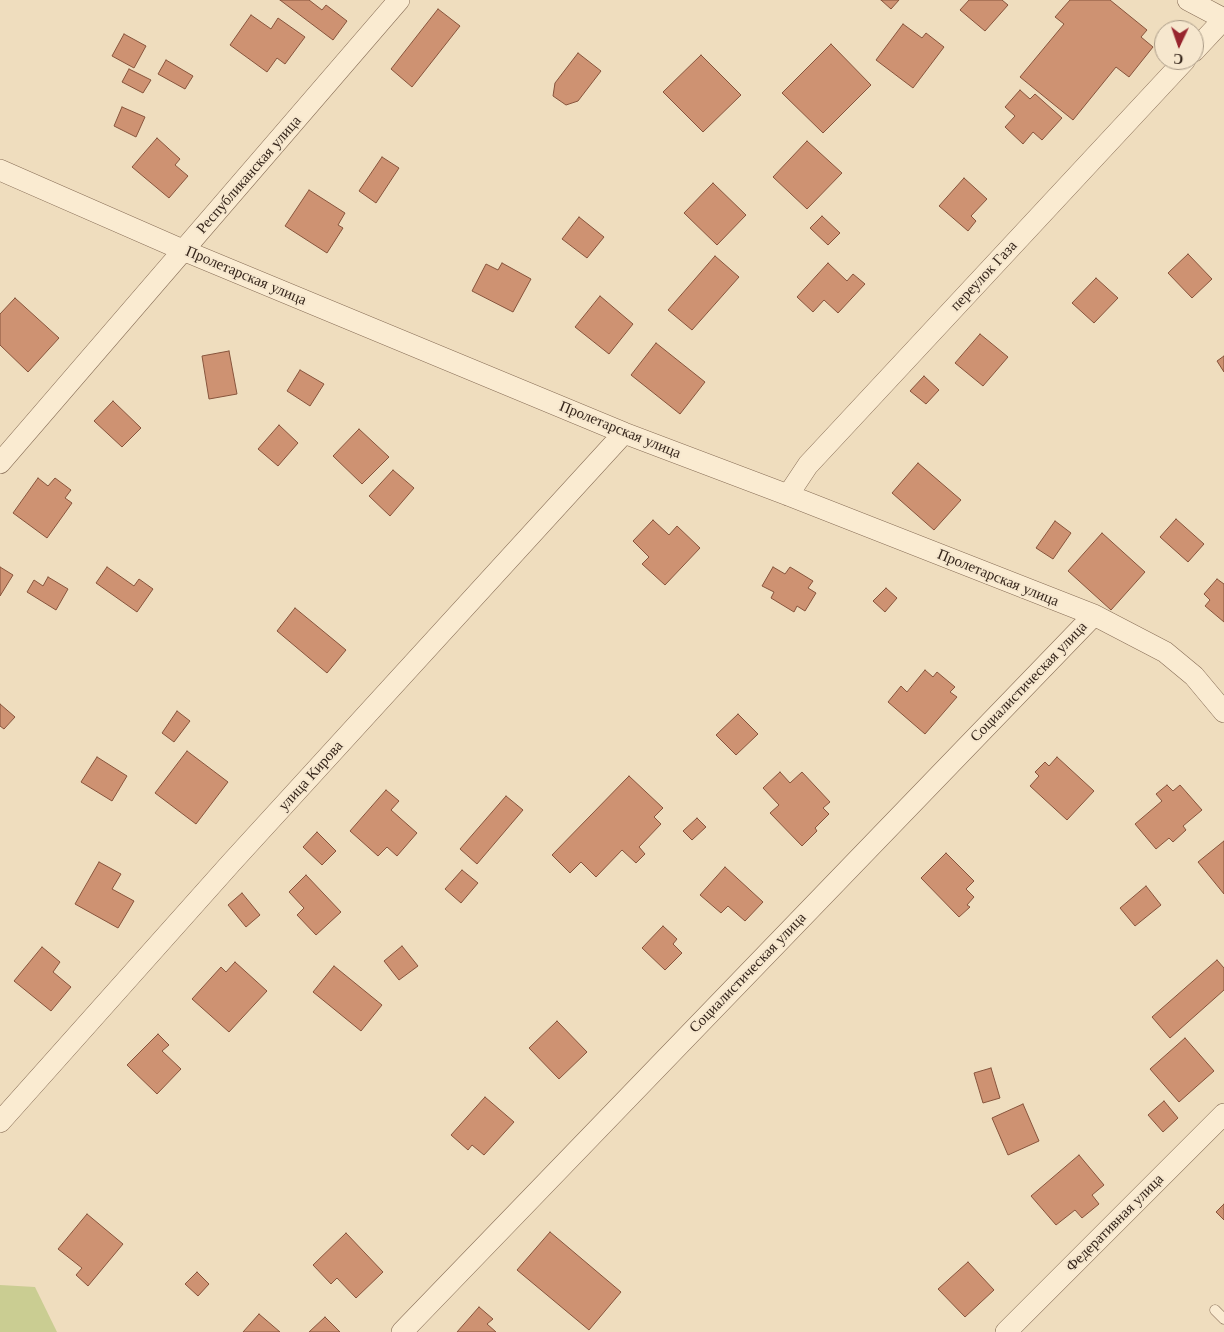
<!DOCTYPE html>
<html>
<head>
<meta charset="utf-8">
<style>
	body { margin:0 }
	#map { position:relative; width:1224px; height:1332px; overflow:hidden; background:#efddbe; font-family:"Libre Baskerville",serif }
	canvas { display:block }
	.north { position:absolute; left:1154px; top:20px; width:50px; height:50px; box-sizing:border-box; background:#f6e7ce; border:1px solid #a99a86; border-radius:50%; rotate:183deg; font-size:14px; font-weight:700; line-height:20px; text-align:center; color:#36261b }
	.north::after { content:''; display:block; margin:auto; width:18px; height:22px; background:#98252e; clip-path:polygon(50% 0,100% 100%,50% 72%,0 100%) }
</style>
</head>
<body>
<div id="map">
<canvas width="1224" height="1332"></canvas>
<div class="north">С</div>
</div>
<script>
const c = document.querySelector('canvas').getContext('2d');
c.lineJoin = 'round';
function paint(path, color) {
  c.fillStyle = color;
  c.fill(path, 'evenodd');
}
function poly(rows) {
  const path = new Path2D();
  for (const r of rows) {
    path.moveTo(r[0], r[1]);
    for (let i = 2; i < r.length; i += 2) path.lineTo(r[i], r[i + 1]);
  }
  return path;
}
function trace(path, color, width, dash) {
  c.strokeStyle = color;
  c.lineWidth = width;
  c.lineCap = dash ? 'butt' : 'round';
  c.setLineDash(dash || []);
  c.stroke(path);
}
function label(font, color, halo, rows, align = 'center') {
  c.font = font + ' "Libre Baskerville",serif';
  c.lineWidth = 4;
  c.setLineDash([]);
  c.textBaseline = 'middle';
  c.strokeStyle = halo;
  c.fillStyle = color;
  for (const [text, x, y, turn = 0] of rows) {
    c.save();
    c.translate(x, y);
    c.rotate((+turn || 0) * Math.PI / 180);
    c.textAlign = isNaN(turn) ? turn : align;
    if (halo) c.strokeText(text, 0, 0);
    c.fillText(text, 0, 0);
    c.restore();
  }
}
const green = poly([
	[0,1285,35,1287,57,1332,0,1332]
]);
const building = poly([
	[280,0,309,0,322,10,326,5,347,21,333,40,280,0],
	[881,0,899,0,891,9,881,0],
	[969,0,1002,0,1008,5,985,31,960,10,969,0],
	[1070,0,1110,0,1147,30,1141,37,1153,47,1129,77,1116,67,1073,120,1020,77,1064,24,1055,17,1070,0],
	[438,9,460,26,412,87,391,69,438,9],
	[251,15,271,29,278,18,305,37,285,64,277,58,267,72,230,45,251,15],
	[903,24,922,38,926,33,944,47,913,88,876,60,903,24],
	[124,34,146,46,134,68,112,56,124,34],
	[831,44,871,85,823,133,782,93,831,44],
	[578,53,601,71,578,101,566,105,553,96,555,83,578,53],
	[701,55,741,95,703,132,663,92,701,55],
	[166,60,193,76,185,89,158,74,166,60],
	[129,69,151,80,143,93,122,82,129,69],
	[1020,90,1030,99,1035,94,1062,118,1042,140,1033,132,1023,144,1005,127,1015,116,1005,107,1020,90],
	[122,107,145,117,136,137,114,126,122,107],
	[157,138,180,159,175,165,188,176,169,198,132,167,157,138],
	[807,141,842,173,807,209,773,177,807,141],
	[382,157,399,168,376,203,359,191,382,157],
	[964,178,987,199,971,216,976,221,968,231,939,206,964,178],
	[713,183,746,215,717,245,684,213,713,183],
	[309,190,345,213,338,225,343,228,327,253,285,226,309,190],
	[822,216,840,233,828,245,810,228,822,216],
	[579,217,604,237,587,258,562,239,579,217],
	[1188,254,1212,279,1192,298,1168,273,1188,254],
	[715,256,739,277,692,330,668,310,715,256],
	[502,263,531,279,513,312,472,291,486,264,498,270,502,263],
	[828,263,847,281,853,274,865,284,838,313,824,300,813,312,797,297,828,263],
	[1096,278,1118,298,1094,323,1072,303,1096,278],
	[600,296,633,324,609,354,575,327,600,296],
	[15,298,59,338,28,372,0,345,0,314,15,298],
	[980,334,1008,357,983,386,955,363,980,334],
	[656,343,705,382,680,414,631,375,656,343],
	[229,351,237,394,209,399,202,356,229,351],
	[1224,356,1224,372,1217,361,1224,356],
	[300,370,324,384,310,406,287,391,300,370],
	[924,376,939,390,926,404,910,391,924,376],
	[113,401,141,428,122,447,94,421,113,401],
	[279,425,298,443,278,466,258,449,279,425],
	[359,429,389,457,362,484,333,456,359,429],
	[918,463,961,500,934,530,892,493,918,463],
	[393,470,414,488,390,516,369,496,393,470],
	[38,478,48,486,55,478,71,490,65,498,72,503,47,538,13,513,38,478],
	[1176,519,1204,544,1188,562,1160,537,1176,519],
	[653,520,669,535,677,526,700,548,665,585,642,564,649,557,633,541,653,520],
	[1055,521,1071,533,1053,559,1036,548,1055,521],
	[1102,533,1145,572,1111,610,1068,571,1102,533],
	[0,567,13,575,0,596,0,567],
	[107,567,134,586,139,579,153,589,137,612,96,583,107,567],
	[773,567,785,574,790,567,813,581,808,588,816,593,805,611,797,606,794,612,771,598,774,592,762,586,773,567],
	[48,577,68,589,56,610,27,592,34,580,43,586,48,577],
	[1217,579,1224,584,1224,622,1205,606,1210,600,1204,594,1217,579],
	[886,588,897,598,885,612,873,601,886,588],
	[295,608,346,650,327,673,277,631,295,608],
	[925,670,933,677,937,672,955,687,950,692,957,697,925,734,888,702,901,686,907,692,925,670],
	[0,704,15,717,4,729,0,726,0,704],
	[177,711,190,721,174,742,162,733,177,711],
	[738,714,758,734,736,755,716,735,738,714],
	[187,751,228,782,196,824,155,793,187,751],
	[97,757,127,776,112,801,81,782,97,757],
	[1057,757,1094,791,1067,820,1030,786,1039,776,1035,772,1045,762,1049,766,1057,757],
	[780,772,790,783,802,772,830,802,823,808,829,814,815,828,817,831,802,846,770,813,779,805,763,788,780,772],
	[629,776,663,808,654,817,661,824,639,847,645,854,636,863,622,850,596,877,581,862,570,873,552,855,629,776],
	[1167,785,1173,791,1180,785,1202,810,1183,826,1186,830,1173,842,1169,838,1156,849,1135,824,1162,801,1156,794,1167,785],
	[386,790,399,801,391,810,417,833,397,856,387,847,378,856,350,831,386,790],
	[506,796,523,810,477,864,460,849,506,796],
	[697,818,706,827,692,840,683,831,697,818],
	[317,832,336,851,322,865,303,847,317,832],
	[1224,841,1224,894,1198,862,1224,841],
	[946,853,974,881,966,889,974,897,967,905,970,907,959,917,921,878,946,853],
	[99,862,121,874,112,889,134,901,118,928,75,904,99,862],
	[725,867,763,902,745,921,728,906,721,913,700,895,725,867],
	[462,870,478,883,461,903,445,889,462,870],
	[306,875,341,912,316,935,297,915,304,908,289,892,306,875],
	[1146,886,1161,905,1135,926,1120,908,1146,886],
	[242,893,260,915,246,927,228,905,242,893],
	[663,926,677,939,673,944,682,953,665,970,642,948,663,926],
	[402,946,418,966,399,980,384,961,402,946],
	[42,947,60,962,53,972,71,987,51,1011,14,981,42,947],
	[1217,960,1224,968,1224,990,1170,1038,1152,1017,1217,960],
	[235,962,267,991,229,1032,192,999,221,967,226,972,235,962],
	[334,966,382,1005,361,1031,313,992,334,966],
	[557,1021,587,1052,559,1079,529,1048,557,1021],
	[158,1034,169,1045,162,1051,181,1069,157,1094,127,1065,158,1034],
	[1185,1038,1214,1071,1179,1102,1150,1069,1185,1038],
	[991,1068,1000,1098,983,1103,974,1073,991,1068],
	[485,1097,514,1122,484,1155,472,1145,468,1150,451,1135,485,1097],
	[1164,1101,1178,1118,1163,1132,1148,1115,1164,1101],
	[1023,1104,1039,1141,1008,1155,992,1118,1023,1104],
	[1079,1155,1104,1185,1092,1195,1099,1204,1082,1218,1075,1210,1056,1225,1031,1196,1079,1155],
	[1224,1204,1224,1220,1216,1212,1224,1204],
	[87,1214,123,1244,88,1286,76,1275,82,1268,58,1249,87,1214],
	[550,1232,621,1292,589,1330,517,1270,550,1232],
	[346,1233,383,1272,356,1298,337,1278,331,1284,313,1265,346,1233],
	[968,1262,994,1290,965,1317,938,1289,968,1262],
	[197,1272,209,1284,198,1296,185,1284,197,1272],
	[479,1307,493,1319,487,1324,496,1332,457,1332,479,1307],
	[259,1314,280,1332,243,1332,259,1314],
	[325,1317,340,1332,309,1332,325,1317]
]);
const lane = poly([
	[1215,1310,1224,1319]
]);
const street = poly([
	[1188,0,1224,19,1194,51],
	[0,170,185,251,624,433,788,495,1094,615,1165,652,1194,676,1224,712],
	[0,463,399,0],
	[788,495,808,465,1185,60],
	[0,1122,231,863,624,433],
	[402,1332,1094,615],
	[1006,1332,1224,1114]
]);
const streetNames = [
	["Республиканская улица",249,175,-49],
	["Пролетарская улица",246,276,23],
	["переулок Газа",984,276,-47],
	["Пролетарская улица",620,430,22],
	["Пролетарская улица",998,578,22],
	["Социалистическая улица",1029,682,-46],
	["улица Кирова",311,776,-48],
	["Социалистическая улица",748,973,-46],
	["Федеративная улица",1115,1223,-45]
];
paint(green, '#cacd92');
paint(building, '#ce9272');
trace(building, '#87543c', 1);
trace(lane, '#876d56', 11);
trace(street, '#876d56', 22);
trace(lane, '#faebd1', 10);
trace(street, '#faebd1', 21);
label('15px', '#36261b', '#f6e7ce', streetNames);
</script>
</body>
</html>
